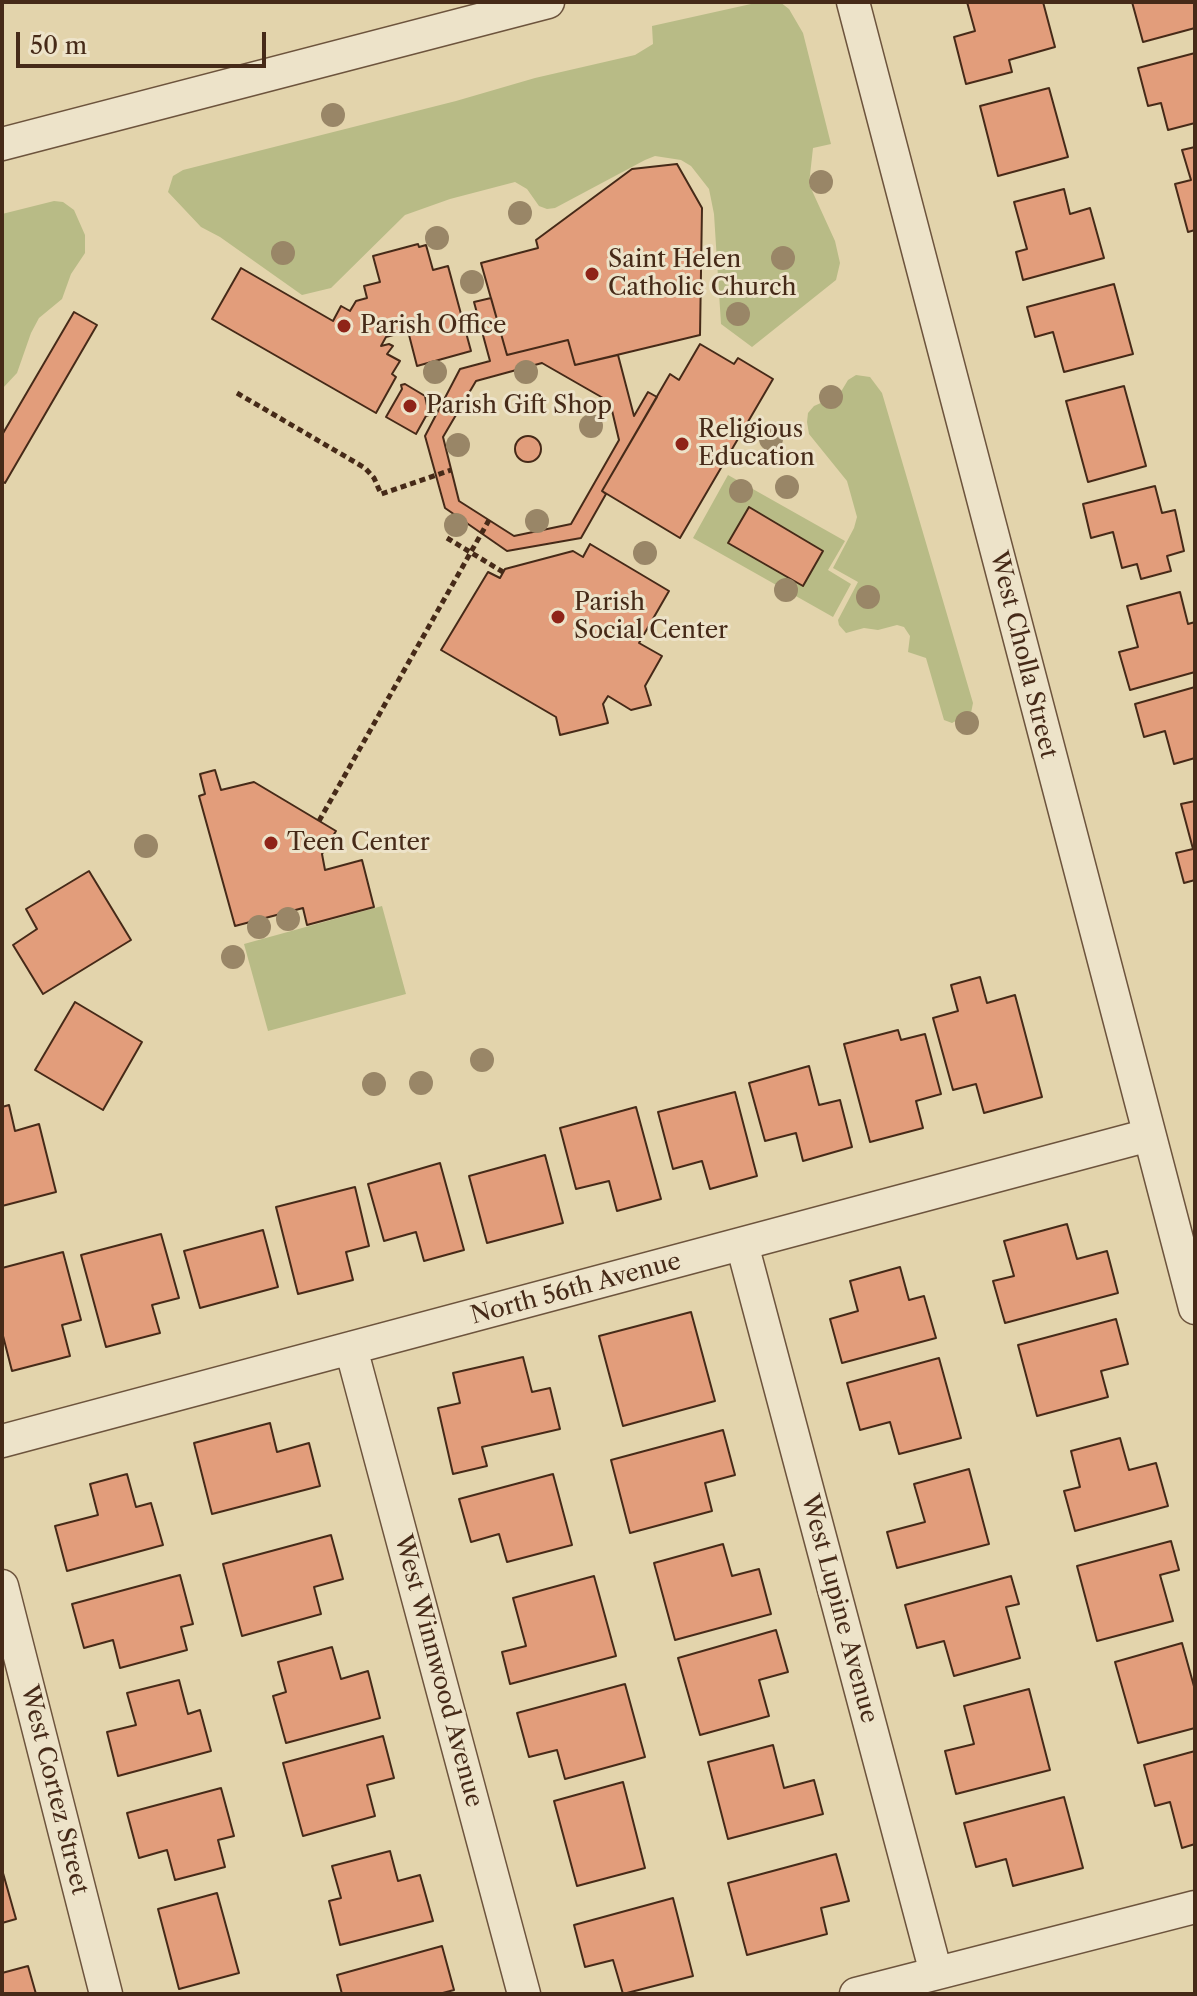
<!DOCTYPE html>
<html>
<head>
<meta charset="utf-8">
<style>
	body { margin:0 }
	#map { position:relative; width:1197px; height:1996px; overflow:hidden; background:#e3d4ac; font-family:"Libre Caslon Text",serif }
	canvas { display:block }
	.frame { position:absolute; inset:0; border:4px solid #462a18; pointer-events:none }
	.scale { position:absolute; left:16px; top:32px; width:250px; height:36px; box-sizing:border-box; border:4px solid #462a18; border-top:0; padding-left:10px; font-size:24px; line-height:28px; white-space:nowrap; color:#462a18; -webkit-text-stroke:6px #ede3c9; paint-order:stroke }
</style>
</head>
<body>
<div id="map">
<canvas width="1197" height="1996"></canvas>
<div class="frame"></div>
<div class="scale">50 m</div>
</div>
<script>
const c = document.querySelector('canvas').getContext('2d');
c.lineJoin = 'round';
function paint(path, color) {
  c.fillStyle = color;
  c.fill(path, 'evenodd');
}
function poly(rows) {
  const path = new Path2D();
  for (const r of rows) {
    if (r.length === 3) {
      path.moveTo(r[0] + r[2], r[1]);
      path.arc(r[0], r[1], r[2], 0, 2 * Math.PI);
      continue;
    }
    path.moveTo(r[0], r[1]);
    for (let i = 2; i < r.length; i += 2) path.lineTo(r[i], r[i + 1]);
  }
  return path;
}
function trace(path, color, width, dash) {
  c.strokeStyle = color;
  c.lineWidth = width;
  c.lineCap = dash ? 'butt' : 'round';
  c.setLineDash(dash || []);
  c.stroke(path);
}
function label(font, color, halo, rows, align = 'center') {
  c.font = font + ' "Libre Caslon Text",serif';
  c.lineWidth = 6;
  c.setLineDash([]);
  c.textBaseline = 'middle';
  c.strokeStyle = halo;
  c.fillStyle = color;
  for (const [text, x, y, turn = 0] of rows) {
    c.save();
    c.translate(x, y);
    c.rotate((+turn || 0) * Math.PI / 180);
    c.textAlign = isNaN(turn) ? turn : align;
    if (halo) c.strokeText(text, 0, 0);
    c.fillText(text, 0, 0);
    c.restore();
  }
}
const green = poly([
	[760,2,780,2,789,9,803,33,831,144,813,148,809,184,835,241,840,263,836,280,752,347,721,324,714,214,709,189,691,166,681,160,655,156,645,160,555,208,547,209,539,206,527,189,515,182,450,199,405,215,331,288,302,295,220,237,201,227,168,192,173,176,183,170,456,101,535,78,635,55,653,44,652,26],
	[54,201,63,202,74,210,85,235,85,253,71,274,62,299,39,318,31,333,17,373,2,389,2,214],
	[856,375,870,377,882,393,973,703,971,713,952,723,944,720,926,658,908,652,910,636,904,627,897,625,878,630,864,628,846,633,839,625,838,620,858,582,833,568,854,528,857,517,847,481,809,434,807,422,808,413,814,406,839,395,848,380],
	[728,475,845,541,828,570,851,584,833,617,693,538],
	[382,906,406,994,268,1031,244,944]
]);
const building = poly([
	[967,2,1043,2,1055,47,1009,60,1012,72,966,84,954,37,975,31,967,2],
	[1132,2,1195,2,1195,28,1143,42,1132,2],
	[1195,53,1195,123,1168,130,1161,103,1148,106,1138,68,1195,53],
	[1049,88,1068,157,998,176,980,106,1049,88],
	[1195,147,1195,230,1188,232,1175,184,1191,180,1182,150,1195,147],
	[677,164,702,208,700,335,575,365,568,340,507,355,481,263,538,248,536,240,632,169,677,164],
	[1064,189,1070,214,1090,208,1104,258,1023,280,1016,252,1027,249,1014,202,1064,189],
	[418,244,419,247,426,245,433,270,448,266,471,351,417,366,408,331,386,337,381,346,389,344,393,346,387,354,400,361,392,374,396,377,376,413,212,319,241,268,333,321,341,306,350,311,356,301,367,298,364,286,380,282,373,256,418,244],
	[1114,284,1133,354,1064,372,1053,332,1035,337,1027,307,1114,284],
	[491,298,507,355,568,340,575,365,618,355,634,416,648,392,657,397,602,491,606,494,581,538,507,551,445,508,425,436,460,369,490,361,474,302,491,298],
	[542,363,610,402,619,440,571,524,514,536,459,501,443,437,476,381,542,363],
	[74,312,97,325,5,483,2,481,2,435,74,312],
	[700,344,734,364,738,358,773,379,680,538,602,491,670,374,679,380,700,344],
	[405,384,425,396,429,415,426,416,416,434,386,417,402,389,401,385,405,384],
	[1124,386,1146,466,1088,482,1066,401,1124,386],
	[528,449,13],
	[1155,486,1162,513,1175,510,1184,551,1167,556,1171,571,1141,579,1137,564,1122,568,1113,532,1091,538,1083,504,1155,486],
	[749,507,823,551,803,586,728,543,749,507],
	[590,544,669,591,639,643,662,656,645,686,651,705,631,710,608,696,603,704,608,723,560,735,556,717,441,650,488,572,500,578,505,569,573,551,583,557,590,544],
	[1180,592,1188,624,1195,622,1195,672,1130,690,1119,652,1138,647,1127,606,1180,592],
	[1195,687,1195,758,1174,764,1165,731,1144,737,1135,704,1195,687],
	[215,770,221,790,254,782,336,831,322,854,325,870,362,860,374,907,307,925,303,908,235,926,199,796,205,794,200,774,215,770],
	[1195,801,1195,880,1184,883,1176,853,1193,849,1181,804,1195,801],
	[89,871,131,940,43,994,13,945,37,929,26,909,89,871],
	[980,977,987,1003,1015,995,1042,1097,984,1113,976,1084,953,1090,933,1018,958,1011,951,985,980,977],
	[75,1002,142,1042,103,1110,35,1070,75,1002],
	[898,1030,901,1040,925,1034,941,1094,916,1101,923,1128,870,1142,844,1044,898,1030],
	[809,1066,819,1105,840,1100,852,1147,803,1161,796,1133,765,1141,749,1083,809,1066],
	[735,1092,757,1176,710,1189,702,1161,673,1169,658,1112,735,1092],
	[9,1105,15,1131,39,1124,56,1192,2,1206,2,1107,9,1105],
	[636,1107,661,1199,617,1211,609,1181,576,1189,560,1128,636,1107],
	[545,1155,563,1223,487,1243,469,1176,545,1155],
	[440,1163,464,1250,424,1261,416,1232,384,1241,368,1184,440,1163],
	[355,1187,369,1246,346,1252,353,1280,298,1294,276,1207,355,1187],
	[1067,1224,1077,1259,1107,1251,1118,1293,1005,1323,993,1281,1014,1276,1004,1241,1067,1224],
	[263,1230,278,1287,200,1308,184,1251,263,1230],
	[161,1234,179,1298,152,1305,160,1333,106,1347,81,1255,161,1234],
	[63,1252,81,1320,62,1325,70,1356,12,1371,2,1332,2,1268,63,1252],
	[900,1267,909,1300,924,1296,936,1338,842,1363,830,1319,858,1311,850,1281,900,1267],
	[691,1312,715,1401,623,1426,599,1336,691,1312],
	[1116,1319,1128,1364,1101,1371,1108,1397,1037,1416,1018,1345,1116,1319],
	[523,1357,532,1392,550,1388,560,1429,482,1447,487,1466,453,1474,438,1408,460,1403,453,1373,523,1357],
	[939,1358,961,1438,899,1454,890,1422,860,1430,847,1383,939,1358],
	[270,1423,277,1452,309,1443,320,1486,212,1514,194,1443,270,1423],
	[723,1430,735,1475,705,1483,712,1511,630,1533,611,1460,723,1430],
	[1120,1438,1129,1470,1156,1463,1168,1506,1075,1531,1064,1491,1080,1487,1071,1451,1120,1438],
	[969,1469,989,1544,897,1568,887,1532,925,1522,914,1484,969,1469],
	[127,1474,136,1507,151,1503,163,1545,67,1571,55,1526,98,1515,90,1484,127,1474],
	[553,1474,572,1545,507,1562,499,1534,471,1542,459,1499,553,1474],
	[331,1535,343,1579,314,1587,321,1614,242,1636,223,1564,331,1535],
	[1171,1541,1179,1570,1160,1575,1173,1621,1097,1641,1077,1566,1171,1541],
	[723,1544,732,1576,759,1569,771,1614,675,1640,654,1563,723,1544],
	[180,1575,193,1624,181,1627,187,1650,120,1668,113,1640,84,1648,72,1604,180,1575],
	[594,1576,616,1656,510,1684,502,1652,526,1646,513,1598,594,1576],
	[1011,1576,1019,1604,1006,1607,1020,1658,954,1676,944,1641,917,1648,905,1605,1011,1576],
	[776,1630,788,1672,759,1680,769,1716,700,1735,678,1658,776,1630],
	[1182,1643,1195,1690,1195,1728,1138,1743,1115,1662,1182,1643],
	[332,1647,341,1679,368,1671,380,1718,286,1743,273,1696,286,1692,278,1662,332,1647],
	[179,1680,188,1714,200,1710,211,1751,118,1776,107,1732,136,1725,127,1693,179,1680],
	[625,1684,645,1757,565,1779,557,1750,529,1757,517,1713,625,1684],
	[1029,1689,1050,1770,956,1794,945,1751,974,1744,964,1706,1029,1689],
	[383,1736,394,1778,367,1785,375,1816,303,1836,283,1763,383,1736],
	[773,1745,784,1788,814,1780,823,1814,728,1839,708,1762,773,1745],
	[1195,1751,1195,1844,1182,1848,1170,1802,1155,1806,1144,1765,1195,1751],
	[623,1782,645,1868,577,1886,554,1801,623,1782],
	[221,1788,234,1836,218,1840,225,1867,175,1880,167,1850,139,1858,127,1813,221,1788],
	[1064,1797,1083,1868,1013,1886,1006,1859,976,1867,964,1823,1064,1797],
	[390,1851,398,1881,420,1875,433,1921,340,1945,329,1901,341,1898,332,1866,390,1851],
	[836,1854,849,1901,821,1908,827,1934,747,1955,728,1883,836,1854],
	[3,1873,16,1919,2,1923,2,1874,3,1873],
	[217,1893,239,1973,179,1989,158,1909,217,1893],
	[673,1898,693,1976,623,1994,613,1960,585,1967,574,1925,673,1898],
	[442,1946,454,1990,439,1994,342,1994,337,1975,442,1946],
	[28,1966,36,1994,2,1994,2,1973,28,1966]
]);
const path = poly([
	[237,393,365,468,374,478,381,494,451,470],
	[447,538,503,572],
	[319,821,489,520]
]);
const minor = poly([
	[853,2,1195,1308],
	[2,144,548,2],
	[742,1244,936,1973],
	[351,1348,524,1994],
	[2,1441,1149,1135],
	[2,1586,106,1994],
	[856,1994,1195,1907]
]);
const trees = [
	[333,115],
	[821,182],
	[520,213],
	[437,238],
	[283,253],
	[783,258],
	[472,282],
	[738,314],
	[435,372],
	[526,372],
	[831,397],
	[591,426],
	[771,439],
	[458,445],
	[787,487],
	[741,491],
	[537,521],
	[456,525],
	[645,553],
	[786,590],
	[868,597],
	[967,723],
	[146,846],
	[288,919],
	[259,927],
	[233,957],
	[482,1060],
	[421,1083],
	[374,1084]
];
const markers = [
	[592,274,8,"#8f2418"],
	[344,326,8,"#8f2418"],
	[410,406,8,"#8f2418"],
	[682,444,8,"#8f2418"],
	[558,617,8,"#8f2418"],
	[271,843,8,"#8f2418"]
];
const poiNames = [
	["Saint Helen",608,260],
	["Catholic Church",608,288],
	["Parish Office",360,326],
	["Parish Gift Shop",426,406],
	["Religious",698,430],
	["Education",698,458],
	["Parish",574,603],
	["Social Center",574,631],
	["Teen Center",287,843]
];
const streetNames = [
	["West Cholla Street",1023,655,76],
	["North 56th Avenue",576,1289,-15],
	["West Lupine Avenue",839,1609,75],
	["West Winnwood Avenue",438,1671,75],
	["West Cortez Street",54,1790,76]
];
paint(green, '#b8bb86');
paint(building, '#e29d7b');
trace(building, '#462a18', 2);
trace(minor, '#6d543d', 35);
trace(path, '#462a18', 5, [6, 4]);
trace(minor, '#ede3c9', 32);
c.fillStyle = '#998667';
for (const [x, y] of trees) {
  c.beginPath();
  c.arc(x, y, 12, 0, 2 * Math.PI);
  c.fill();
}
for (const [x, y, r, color] of markers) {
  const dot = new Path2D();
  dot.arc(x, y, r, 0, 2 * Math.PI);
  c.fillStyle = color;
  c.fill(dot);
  trace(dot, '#ede3c9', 3);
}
label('24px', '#462a18', '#ede3c9', poiNames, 'left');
label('24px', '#462a18', '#ede3c9', streetNames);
</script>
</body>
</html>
